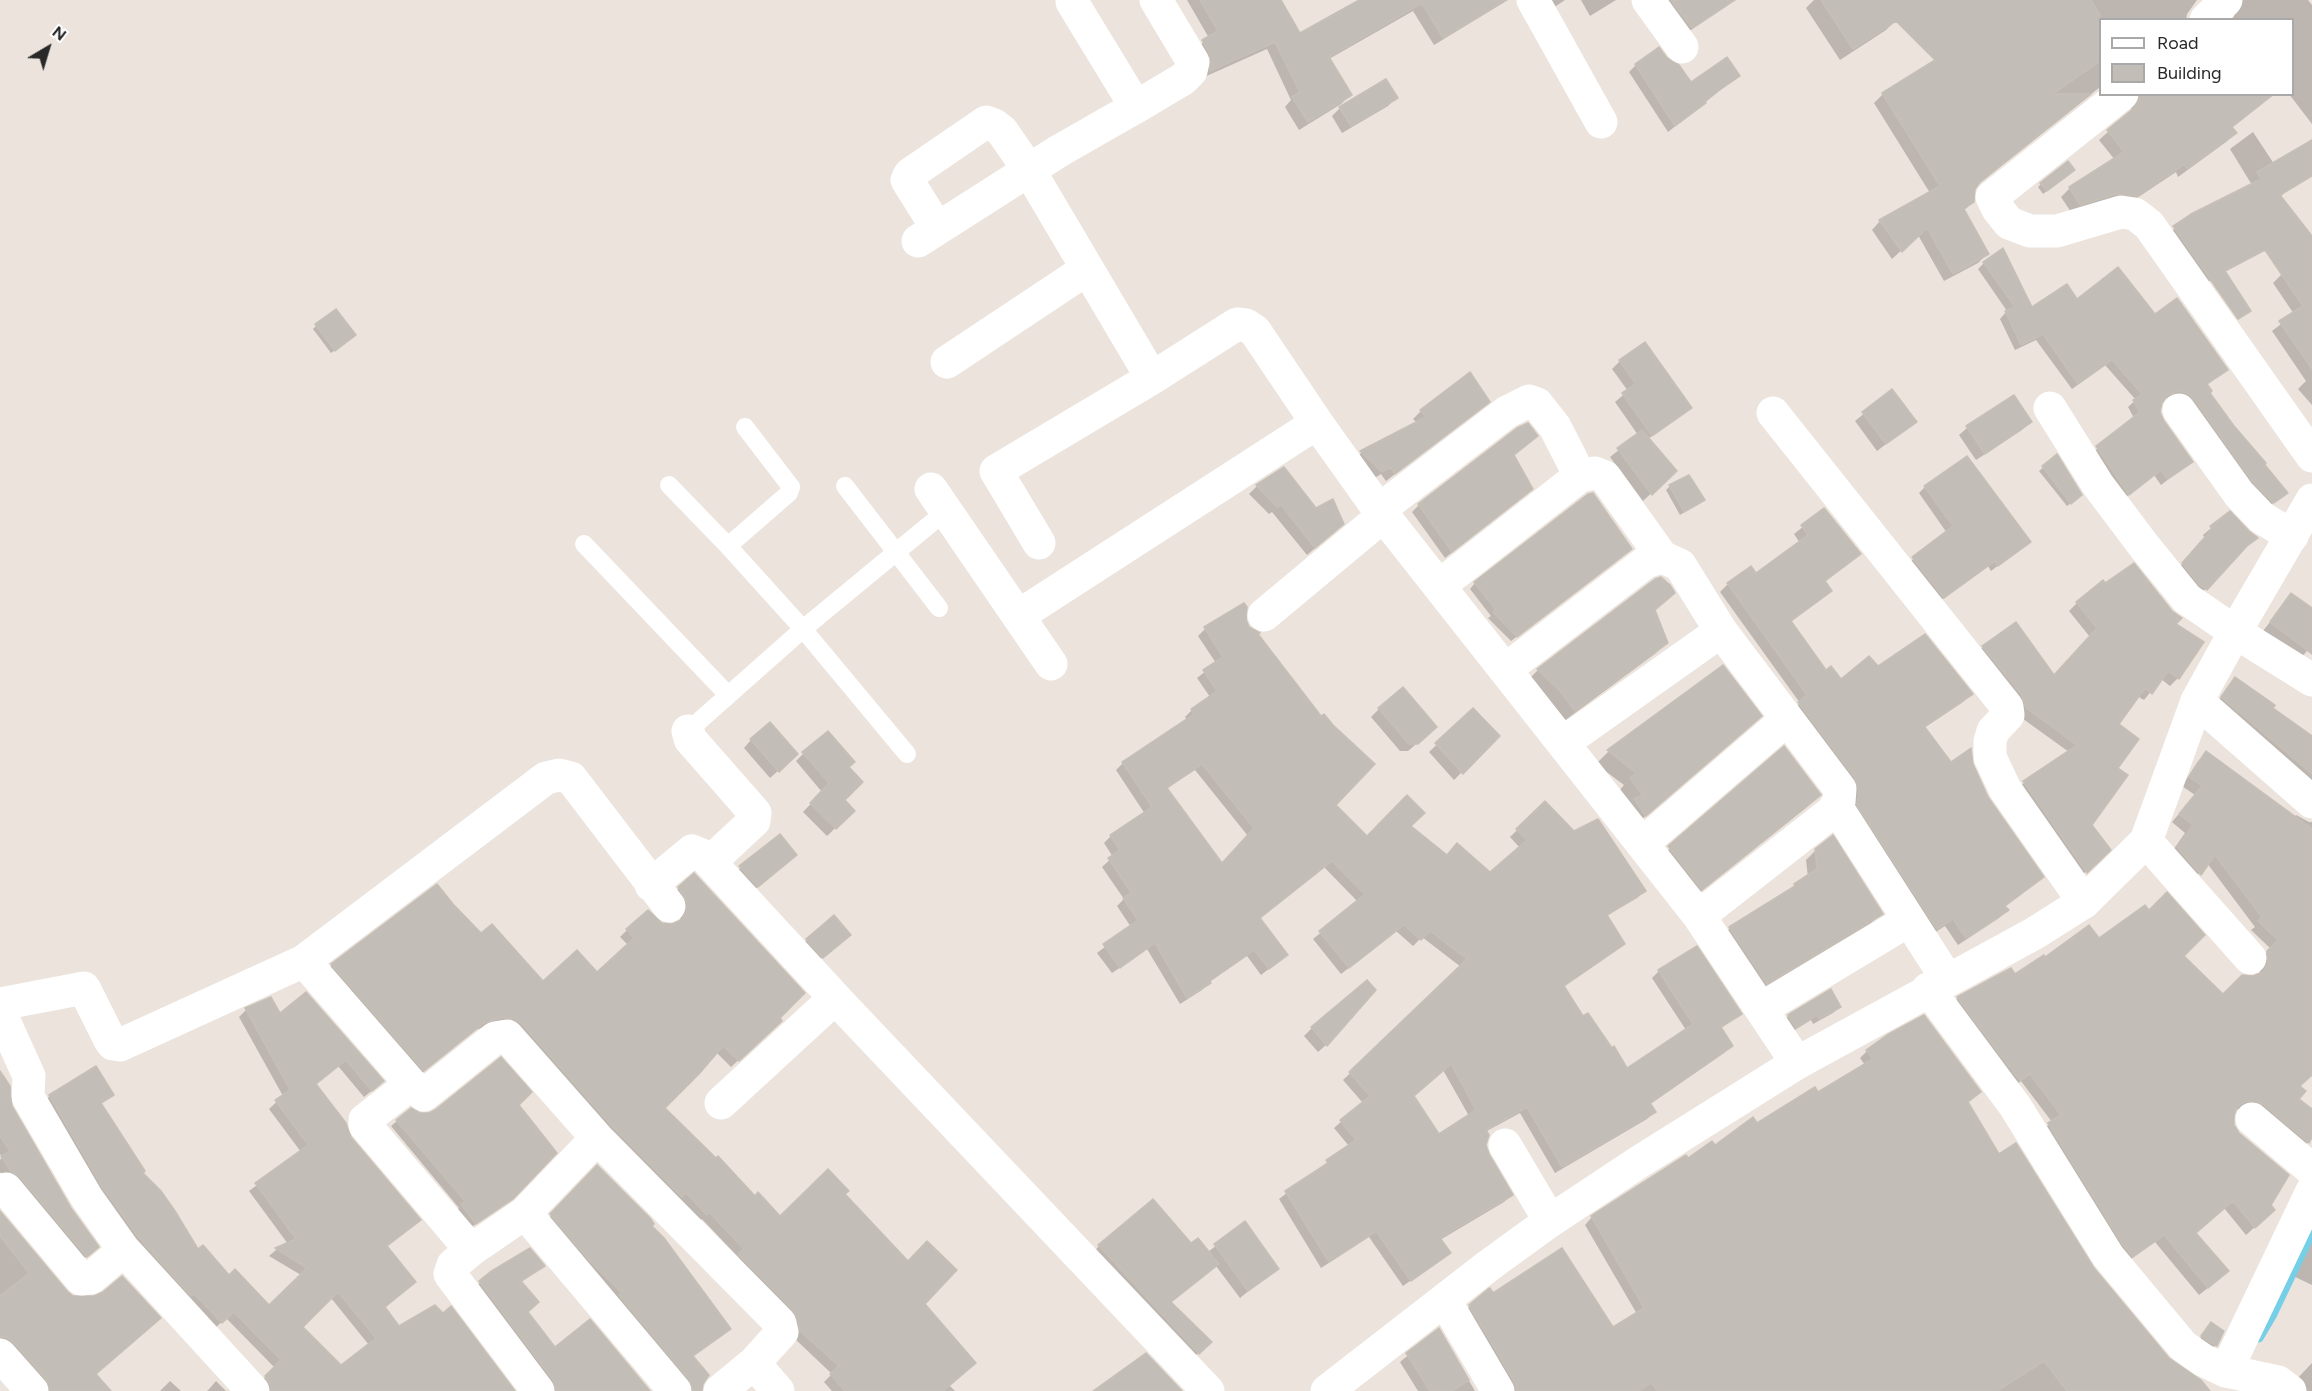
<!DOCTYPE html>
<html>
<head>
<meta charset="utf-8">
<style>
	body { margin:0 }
	#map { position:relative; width:2312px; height:1391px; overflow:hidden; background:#ebe3dc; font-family:Figtree,sans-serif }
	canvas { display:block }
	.legend { position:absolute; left:2099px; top:18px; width:195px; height:78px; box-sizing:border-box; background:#fff; border:2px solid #a9a9a9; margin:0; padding:8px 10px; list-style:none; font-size:18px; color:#292929 }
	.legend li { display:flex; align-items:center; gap:12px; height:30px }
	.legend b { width:30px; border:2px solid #a9a9a9 }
	.north { position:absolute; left:18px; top:18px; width:60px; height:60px; -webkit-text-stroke:4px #fff; paint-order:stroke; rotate:38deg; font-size:16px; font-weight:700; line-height:24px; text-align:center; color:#292929 }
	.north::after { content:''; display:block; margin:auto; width:21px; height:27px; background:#292929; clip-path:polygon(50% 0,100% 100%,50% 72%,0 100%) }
</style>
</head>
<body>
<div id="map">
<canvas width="2312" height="1391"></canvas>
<ul class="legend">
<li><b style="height:8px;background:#fff"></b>Road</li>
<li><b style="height:16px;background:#c3bdb8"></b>Building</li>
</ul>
<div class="north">N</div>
</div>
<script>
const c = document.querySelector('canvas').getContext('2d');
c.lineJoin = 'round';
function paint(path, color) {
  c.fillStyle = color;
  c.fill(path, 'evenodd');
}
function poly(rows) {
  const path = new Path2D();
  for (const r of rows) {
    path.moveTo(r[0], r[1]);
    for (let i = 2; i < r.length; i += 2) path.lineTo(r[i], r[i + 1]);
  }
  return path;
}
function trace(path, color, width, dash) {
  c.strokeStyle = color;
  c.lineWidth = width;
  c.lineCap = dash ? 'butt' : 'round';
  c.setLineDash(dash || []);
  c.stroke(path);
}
const shadow = poly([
	[1187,0,1280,0,1299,36,1362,0,1508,0,1434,45,1413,11,1329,59,1350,95,1341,104,1299,130,1285,107,1291,100,1267,49,1202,78,1194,50,1209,38],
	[1548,0,1565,0,1553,8],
	[1581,0,1616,0,1590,16],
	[1656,0,1736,0,1682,36],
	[1814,0,1886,0,1898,18,1886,30,1840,60,1806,8],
	[1920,0,2197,0,2187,14,2186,20,2100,20,2100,87,1975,187,1973,201,1963,211,1987,254,1978,263,1944,281,1918,235,1892,259,1872,230,1880,221,1930,193,1874,103,1882,95,1929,65,1950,96],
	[2233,0,2308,0,2312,5,2312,124,2289,94,2292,94,2292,20,2233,20,2236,5],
	[1636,65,1691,84,1738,76,1668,132,1629,72],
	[2129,94,2274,94,2231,128,2235,133,2226,142,2178,177,2176,172,2128,204,2071,212,2061,197,2070,188,2115,160,2099,140,2131,112,2132,101],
	[1396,98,1388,106,1342,133,1332,116,1340,108],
	[2253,132,2290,188,2280,197,2285,221,2202,287,2166,236,2191,215,2252,185,2230,149],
	[2069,174,2043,194,2038,187,2041,184],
	[2312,254,2312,405,2298,389,2306,381,2272,331,2294,314,2273,283,2282,274],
	[1984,263,2032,310,2076,301,2155,316,2226,370,2206,385,2208,393,2286,493,2267,508,2170,397,2162,400,2159,413,2162,422,2191,462,2161,485,2154,475,2122,500,2091,454,2134,418,2128,407,2136,400,2105,365,2072,389,2036,340,2015,350,2000,319,2007,311,1978,269],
	[316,326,350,339,331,353,313,329],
	[1620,361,1690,407,1648,439,1675,471,1643,501,1610,457,1638,435,1615,402,1628,391,1612,369],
	[1892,391,1915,422,1877,451,1855,421],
	[1480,409,1386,481,1381,474,1373,479,1354,460,1361,453,1417,423,1413,419,1421,411],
	[2030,422,2022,430,1976,460,1959,435,1967,428],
	[1513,456,1524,495,1445,558,1412,512,1419,505],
	[2056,457,2077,498,2067,506,2039,471],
	[1257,486,1334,532,1307,555,1272,512,1269,514,1249,494],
	[1670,486,1703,500,1680,515,1666,490],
	[1925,487,2030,541,1991,571,1988,566,1937,603,1906,565,1947,533,1919,493],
	[1824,510,1859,554,1824,582,1822,598,1790,622,1825,672,1841,681,1877,668,1971,694,1963,702,1924,728,1951,764,1971,765,1987,798,2042,877,2004,907,2007,910,1999,918,1958,945,1945,926,1929,936,1791,712,1800,703,1720,592,1728,584,1756,575,1800,543,1794,534],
	[2229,513,2256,538,2239,552,2198,597,2175,572,2205,538,2203,535],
	[1625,554,1511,641,1488,618,1491,616,1470,589,1475,583],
	[2291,595,2312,610,2312,645,2300,659,2263,631],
	[2077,603,2174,625,2178,678,2170,686,2161,679,2144,700,2137,696,2116,724,2090,825,2109,849,2078,879,2016,790,2024,783,2069,752,2019,716,1975,654,1983,647,2054,677,2090,637,2069,611],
	[1653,611,1666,642,1656,653,1564,721,1528,680,1538,670],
	[1244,619,1334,805,1367,838,1409,826,1446,857,1490,874,1520,848,1510,837,1545,803,1574,833,1644,891,1637,898,1606,916,1623,944,1563,987,1583,1018,1627,1070,1686,1030,1652,978,1659,971,1740,1013,1720,1029,1731,1046,1724,1053,1649,1105,1654,1112,1647,1119,1555,1173,1520,1113,1485,1132,1487,1155,1511,1195,1504,1202,1440,1240,1449,1253,1403,1286,1369,1237,1321,1268,1279,1199,1349,1146,1334,1128,1363,1103,1343,1080,1461,967,1422,937,1413,946,1396,931,1341,974,1313,939,1358,902,1324,867,1259,919,1279,961,1261,975,1247,956,1209,982,1202,990,1180,1004,1147,949,1112,973,1097,953,1131,927,1117,906,1124,899,1102,867,1113,857,1104,843,1111,836,1145,814,1116,770,1123,763,1187,720,1185,717,1192,710,1210,697,1197,678,1216,663,1198,636,1205,629],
	[1195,770,1248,836,1222,865,1166,789],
	[1443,1070,1469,1116,1439,1136,1413,1097],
	[1723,667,1747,728,1633,827,1619,791,1624,785,1596,764,1608,752],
	[2235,679,2271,709,2312,738,2312,788,2214,706],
	[1379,709,1427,735,1408,751,1400,751,1371,717],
	[1473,710,1498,736,1454,780,1429,752],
	[751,740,788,762,770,778,744,748],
	[1784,748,1819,794,1807,807,1689,901,1657,860],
	[804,753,847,768,843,800,853,811,827,836,803,812,822,792,796,761],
	[2206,753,2294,817,2296,815,2309,822,2312,822,2312,1074,2298,1086,2296,1099,2312,1111,2312,1138,2300,1150,2246,1108,2234,1110,2233,1125,2269,1205,2265,1218,2246,1235,2224,1208,2194,1233,2219,1279,2199,1295,2155,1242,2124,1264,2040,1132,2052,1122,2021,1081,2011,1088,1950,1006,1958,998,2015,976,2045,959,2098,940,2182,956,2223,996,2259,976,2260,973,2259,960,2271,949,2251,930,2255,927,2207,863,2192,882,2169,856,2185,833,2172,822,2195,795,2182,786,2198,761],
	[780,836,787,863,749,894,732,875],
	[1816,850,1881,914,1871,923,1756,992,1720,938,1730,928,1788,892,1808,877,1806,860],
	[679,888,778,1018,773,1028,731,1067,716,1052,663,1108,755,1198,780,1218,843,1194,922,1304,949,1385,955,1391,832,1391,824,1382,832,1374,794,1338,738,1257,702,1219,699,1221,496,1024,475,1030,417,1077,325,972,332,965,452,905,481,935,543,983,597,974,628,945,620,937,627,930,662,925,672,926,680,921,681,912,672,895],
	[807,940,841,943,814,964,799,948],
	[1830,991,1839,1007,1833,1013,1813,1024,1811,1020,1790,1033,1783,1022,1788,1016],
	[306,994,375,1088,364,1097,338,1066,314,1085,385,1247,414,1282,384,1308,399,1328,513,1391,262,1391,258,1384,275,1368,226,1318,214,1329,132,1245,42,1103,50,1096,96,1069,112,1095,100,1105,141,1173,197,1251,269,1307,301,1275,269,1256,276,1250,288,1244,249,1191,301,1152,269,1109,283,1096,239,1017,246,1010,280,1015],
	[331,1298,369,1345,341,1367,301,1327],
	[1312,1028,1326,1045,1318,1052,1304,1036],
	[1867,1051,1979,1092,1967,1103,1998,1156,2191,1391,1508,1391,1463,1313,1470,1306,1493,1295,1613,1329,1637,1314,1585,1225,1592,1217,1688,1160,1818,1094,1865,1065,1860,1058],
	[0,1102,10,1107,89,1254,79,1263,0,1172,0,1160,2,1157,0,1154],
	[517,1105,505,1204,470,1228,456,1211,459,1208,391,1126,397,1121,420,1115],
	[597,1167,650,1226,703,1348,692,1357,701,1384,700,1391,685,1391,545,1222],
	[0,1213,94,1374,109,1391,42,1391,0,1345],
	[1245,1223,1277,1268,1240,1298,1216,1266,1170,1303,1210,1342,1190,1361,1092,1254,1099,1246,1191,1246,1208,1252],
	[2312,1236,2312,1285,2291,1275,2306,1242],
	[543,1266,520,1283,527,1313,554,1349,649,1391,548,1391,473,1289,491,1273],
	[2207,1327,2216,1345,2212,1349,2199,1340],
	[1439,1330,1475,1391,1418,1391,1400,1362],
	[2312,1363,2312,1391,2300,1391,2293,1383],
	[170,1381,181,1391,160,1391],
	[216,1381,226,1391,207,1391,210,1388]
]);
const stream = poly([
	[2259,1338,2272,1316,2312,1232]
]);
const building = poly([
	[1200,0,1281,0,1300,33,1359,0,1506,0,1443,38,1422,3,1329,57,1352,95,1308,122,1292,97,1300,92,1275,42,1210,71,1209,53,1202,40,1218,31,1200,0],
	[1671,0,1734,0,1692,28,1671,0],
	[1821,0,2091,0,2100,15,2100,61,2053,94,2091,94,1980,182,1975,189,1974,202,1964,209,1989,254,1953,274,1927,228,1902,252,1879,220,1940,186,1882,93,1935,60,1896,21,1853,49,1821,0],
	[1659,47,1667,58,1679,65,1691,82,1727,57,1740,76,1705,100,1706,103,1675,126,1635,64,1659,47],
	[1386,79,1398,98,1351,126,1339,107,1386,79],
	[2140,94,2274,94,2232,127,2237,133,2187,169,2185,164,2138,196,2116,194,2080,205,2069,187,2124,152,2107,130,2134,108,2139,101,2140,94],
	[2312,140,2312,176,2280,195,2312,236,2312,369,2279,321,2303,306,2265,250,2225,271,2251,311,2238,319,2173,226,2191,214,2261,179,2257,172,2312,140],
	[2068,161,2075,170,2047,191,2040,183,2068,161],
	[2003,248,2032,307,2067,284,2077,299,2118,267,2155,314,2177,298,2228,370,2207,384,2212,391,2210,393,2234,426,2266,463,2265,465,2288,493,2274,503,2253,482,2194,399,2187,393,2178,391,2168,395,2162,403,2160,412,2164,421,2193,462,2168,479,2161,470,2129,495,2096,446,2140,412,2133,400,2142,394,2112,360,2078,384,2043,334,2021,345,2005,311,2015,307,1983,262,2003,248],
	[336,309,356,335,335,351,315,324,336,309],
	[1645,342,1692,408,1652,436,1622,393,1636,384,1619,360,1645,342],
	[1470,372,1490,402,1395,474,1390,467,1382,472,1360,451,1426,417,1420,410,1470,372],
	[1892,389,1917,422,1886,444,1862,412,1892,389],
	[2014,395,2032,422,1985,454,1966,426,2014,395],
	[1528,423,1538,436,1514,455,1533,489,1452,552,1418,504,1517,428,1528,423],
	[1642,430,1677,471,1652,495,1617,448,1642,430],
	[2057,454,2082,495,2071,504,2042,466,2057,454],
	[1967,456,2031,542,1998,566,1995,561,1944,598,1912,557,1953,526,1924,486,1967,456],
	[1284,467,1316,508,1333,499,1344,524,1315,548,1281,505,1277,507,1256,485,1284,467],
	[1689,475,1705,500,1684,512,1669,485,1689,475],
	[1593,493,1632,549,1517,637,1493,612,1496,610,1474,582,1588,494,1593,493],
	[1824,508,1861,554,1825,581,1832,591,1791,621,1826,670,1831,666,1841,679,1869,656,1878,666,1925,634,1973,694,1924,726,1951,762,1971,748,1973,764,1988,797,2044,877,2005,906,2009,910,1966,938,1953,919,1937,929,1857,805,1859,790,1855,778,1798,702,1807,695,1727,583,1751,566,1756,573,1808,535,1801,525,1824,508],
	[2230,511,2249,531,2258,538,2247,546,2207,590,2200,585,2182,563,2212,529,2210,526,2230,511],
	[2134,563,2172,611,2182,618,2176,624,2204,642,2179,679,2168,671,2152,694,2145,688,2119,724,2139,739,2118,768,2128,775,2092,825,2111,850,2087,873,2023,781,2077,745,2026,708,2022,695,1982,646,2016,622,2054,675,2097,628,2076,602,2103,580,2105,583,2134,563],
	[1661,577,1670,585,1675,593,1655,610,1668,643,1575,711,1561,692,1537,669,1655,579,1661,577],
	[2291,593,2312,608,2312,654,2270,622,2291,593],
	[1244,603,1247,607,1246,619,1249,627,1260,633,1258,634,1321,716,1324,714,1333,725,1375,764,1336,805,1367,836,1407,795,1425,813,1411,826,1447,855,1457,843,1490,872,1527,840,1516,829,1545,801,1574,831,1598,819,1646,891,1607,915,1625,944,1564,986,1583,1016,1588,1013,1612,1048,1614,1046,1627,1068,1693,1024,1658,970,1697,946,1742,1014,1721,1027,1733,1046,1650,1103,1656,1112,1562,1167,1527,1107,1486,1130,1489,1135,1486,1145,1489,1154,1513,1195,1440,1238,1451,1253,1411,1281,1376,1231,1329,1262,1285,1191,1328,1163,1326,1160,1356,1140,1340,1120,1370,1096,1349,1072,1467,959,1430,931,1421,940,1404,925,1349,968,1319,931,1365,894,1332,861,1260,918,1288,955,1269,969,1254,950,1210,981,1211,983,1187,998,1155,943,1120,968,1103,944,1138,920,1123,898,1131,892,1108,858,1120,850,1110,835,1152,807,1122,762,1194,714,1191,709,1217,691,1203,670,1223,657,1204,627,1244,603],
	[1202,764,1254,828,1222,863,1167,788,1202,764],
	[1451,1064,1476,1110,1439,1134,1414,1096,1451,1064],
	[1723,665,1762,716,1646,816,1634,799,1643,795,1630,778,1636,773,1607,750,1723,665],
	[2235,677,2275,705,2273,708,2312,736,2312,774,2221,697,2235,677],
	[1403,687,1437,727,1418,744,1409,744,1378,708,1403,687],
	[1473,708,1500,736,1463,774,1435,743,1473,708],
	[770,722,798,754,779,772,750,739,770,722],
	[828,731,855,762,849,767,863,782,845,800,855,811,836,829,810,803,829,783,802,752,828,731],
	[1784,746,1821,795,1702,890,1668,846,1784,746],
	[2206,751,2312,829,2312,1075,2300,1086,2306,1091,2299,1099,2312,1109,2312,1137,2309,1143,2264,1105,2256,1101,2246,1101,2237,1107,2234,1116,2234,1125,2239,1133,2289,1175,2271,1205,2275,1210,2255,1228,2233,1201,2196,1233,2229,1271,2208,1288,2164,1235,2133,1257,2123,1245,2048,1123,2061,1115,2030,1074,2020,1081,1957,997,2011,968,2015,974,2044,955,2045,957,2089,925,2099,938,2145,905,2149,910,2167,892,2205,935,2184,956,2223,994,2242,975,2253,976,2263,972,2268,963,2267,951,2278,940,2258,921,2262,917,2215,855,2201,875,2177,847,2193,825,2179,814,2202,786,2189,777,2206,751],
	[780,834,797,855,758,887,739,866,780,834],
	[1833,835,1883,914,1767,984,1729,927,1795,886,1794,884,1817,869,1815,849,1833,835],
	[694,873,805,993,780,1018,782,1021,739,1061,723,1046,699,1074,665,1108,716,1158,718,1156,755,1196,758,1192,780,1216,828,1169,849,1191,845,1194,908,1261,927,1241,957,1270,925,1304,976,1363,943,1391,845,1391,830,1374,839,1366,800,1331,798,1319,793,1310,738,1254,744,1249,710,1213,707,1215,686,1193,682,1197,611,1125,521,1023,514,1019,504,1017,484,1023,424,1071,331,964,437,884,453,904,481,933,492,924,543,981,577,950,597,972,634,938,626,929,648,910,662,923,672,924,681,920,686,913,688,904,678,887,694,873],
	[834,915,851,935,823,958,806,939,834,915],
	[1367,980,1376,990,1327,1046,1311,1027,1367,980],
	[1831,989,1841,1007,1819,1019,1817,1015,1796,1028,1788,1015,1831,989],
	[306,992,384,1081,372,1091,346,1060,316,1084,346,1123,351,1137,421,1220,387,1246,416,1282,385,1307,399,1326,435,1305,443,1313,451,1306,515,1391,271,1391,271,1386,265,1376,281,1360,234,1312,222,1323,194,1294,191,1296,139,1238,103,1188,49,1095,96,1066,114,1095,101,1103,145,1171,143,1173,161,1191,175,1211,198,1249,203,1245,229,1275,235,1269,269,1305,307,1268,275,1248,296,1239,255,1183,308,1145,275,1100,290,1090,245,1008,271,997,280,1013,306,992],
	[338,1292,376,1338,341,1365,303,1327,338,1292],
	[1924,1015,1981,1092,1968,1102,1999,1154,2016,1143,2094,1268,2169,1358,2201,1380,2210,1391,2067,1391,2044,1361,1997,1391,1658,1391,1651,1383,1639,1391,1517,1391,1514,1381,1469,1305,1488,1289,1490,1288,1493,1293,1562,1248,1613,1327,1644,1308,1591,1216,1686,1155,1688,1158,1712,1141,1715,1145,1753,1117,1757,1123,1815,1087,1818,1092,1873,1059,1866,1050,1887,1035,1924,1015],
	[501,1057,532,1092,519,1105,557,1153,513,1199,476,1224,461,1204,465,1201,396,1120,411,1108,420,1113,429,1113,435,1110,501,1057],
	[0,1071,10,1086,12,1106,71,1208,99,1247,87,1257,20,1177,11,1171,1,1156,10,1151,0,1136,0,1071],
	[597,1165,650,1218,654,1224,652,1226,664,1238,731,1329,693,1356,709,1375,703,1384,702,1391,693,1391,689,1379,619,1295,622,1293,589,1260,550,1214,597,1165],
	[1153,1199,1191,1243,1198,1238,1219,1264,1171,1302,1212,1342,1199,1354,1098,1245,1153,1199],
	[0,1211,67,1291,73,1296,94,1296,103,1292,122,1276,161,1318,96,1374,111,1391,50,1391,46,1379,14,1343,6,1337,0,1337,0,1296,29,1273,0,1236,0,1211],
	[1245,1221,1279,1269,1248,1291,1214,1244,1245,1221],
	[530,1248,545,1266,521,1281,539,1302,528,1312,555,1347,590,1319,650,1391,556,1391,553,1380,479,1281,490,1272,530,1248],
	[2211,1322,2224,1331,2217,1346,2201,1336,2211,1322],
	[1439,1328,1469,1380,1452,1391,1430,1391,1406,1353,1439,1328],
	[1146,1353,1182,1391,1093,1391,1146,1353]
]);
const service = poly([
	[669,485,728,546,803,629,907,754],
	[845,486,939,608],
	[584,544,728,695],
	[728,546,789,493,791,487,745,427],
	[688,731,803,629,946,511]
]);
const minor = poly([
	[1533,0,1601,122],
	[1648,0,1682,47],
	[2206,20,2226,0],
	[2122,94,1992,197,1998,209,2009,223,2030,231,2057,231,2121,212,2135,214,2149,225,2312,456],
	[1136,107,1183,79,1191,71,1193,62,1156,0],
	[937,228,907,180,910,174,986,122,994,125,1002,131,1029,170,1152,378],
	[918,241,1059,151,1136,107,1072,2],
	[947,362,1087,269],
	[2050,408,2098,485,2144,546,2187,599,2235,632,2312,680],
	[2179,410,2239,494,2262,518,2292,536],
	[1773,413,2007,707,2008,715,1993,731,1990,741,1990,757,2005,789,2084,902],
	[1580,476,1595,473,1605,477,1662,557],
	[931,489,1051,664],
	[1379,510,1507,412,1529,401,1537,404,1555,427,1580,476,1439,586],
	[1039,543,996,471,1152,378,1237,324,1246,325,1255,331,1317,423,1379,510,1699,916,1797,1063],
	[1264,615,1384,515],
	[1018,616,1317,423],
	[1505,670,1646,562,1662,557,1680,565,1721,631,1840,789,1839,802,1832,812,1699,916],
	[2197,701,2312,802],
	[688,731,690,739,755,813,754,821,710,862],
	[1563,743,1721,631],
	[1836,806,1947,979],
	[2146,841,2250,958],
	[1642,844,1787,719],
	[651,885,692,851,704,856,835,998],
	[669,906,571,778,559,775,546,778,304,961,411,1084,424,1095,495,1038,507,1036,597,1138,525,1213,675,1391],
	[1928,989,2015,1106,2108,1256,2183,1346,2203,1360,2226,1371,2278,1382,2290,1391],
	[0,1004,84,988,110,1040,113,1044,120,1045,304,961],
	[1761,1009,1909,920],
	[0,1012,29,1076,28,1097,87,1198,124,1250],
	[411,1084,365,1120,365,1125,471,1250],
	[721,1103,835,998,1208,1391],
	[2252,1119,2312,1170],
	[597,1138,780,1323,782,1332,754,1363],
	[1505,1145,1550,1221],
	[6,1189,81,1279,91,1278,124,1250,253,1391],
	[525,1213,471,1250,453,1265,450,1274,538,1391],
	[1445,1301,1498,1391],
	[0,1355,32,1391],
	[2226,1371,2312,1191],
	[720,1391,754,1363,778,1391]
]);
const tertiary = poly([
	[1327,1391,1488,1266,1550,1221,1639,1162,1797,1063,2035,933,2084,902,2146,841,2197,701,2235,632,2312,500]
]);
paint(shadow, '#0003');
trace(stream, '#74cfe7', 9);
paint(building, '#c3bdb8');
trace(building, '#c6bfb6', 1.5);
trace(service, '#fff', 18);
trace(minor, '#fff', 33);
trace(tertiary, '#fff', 33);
</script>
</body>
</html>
